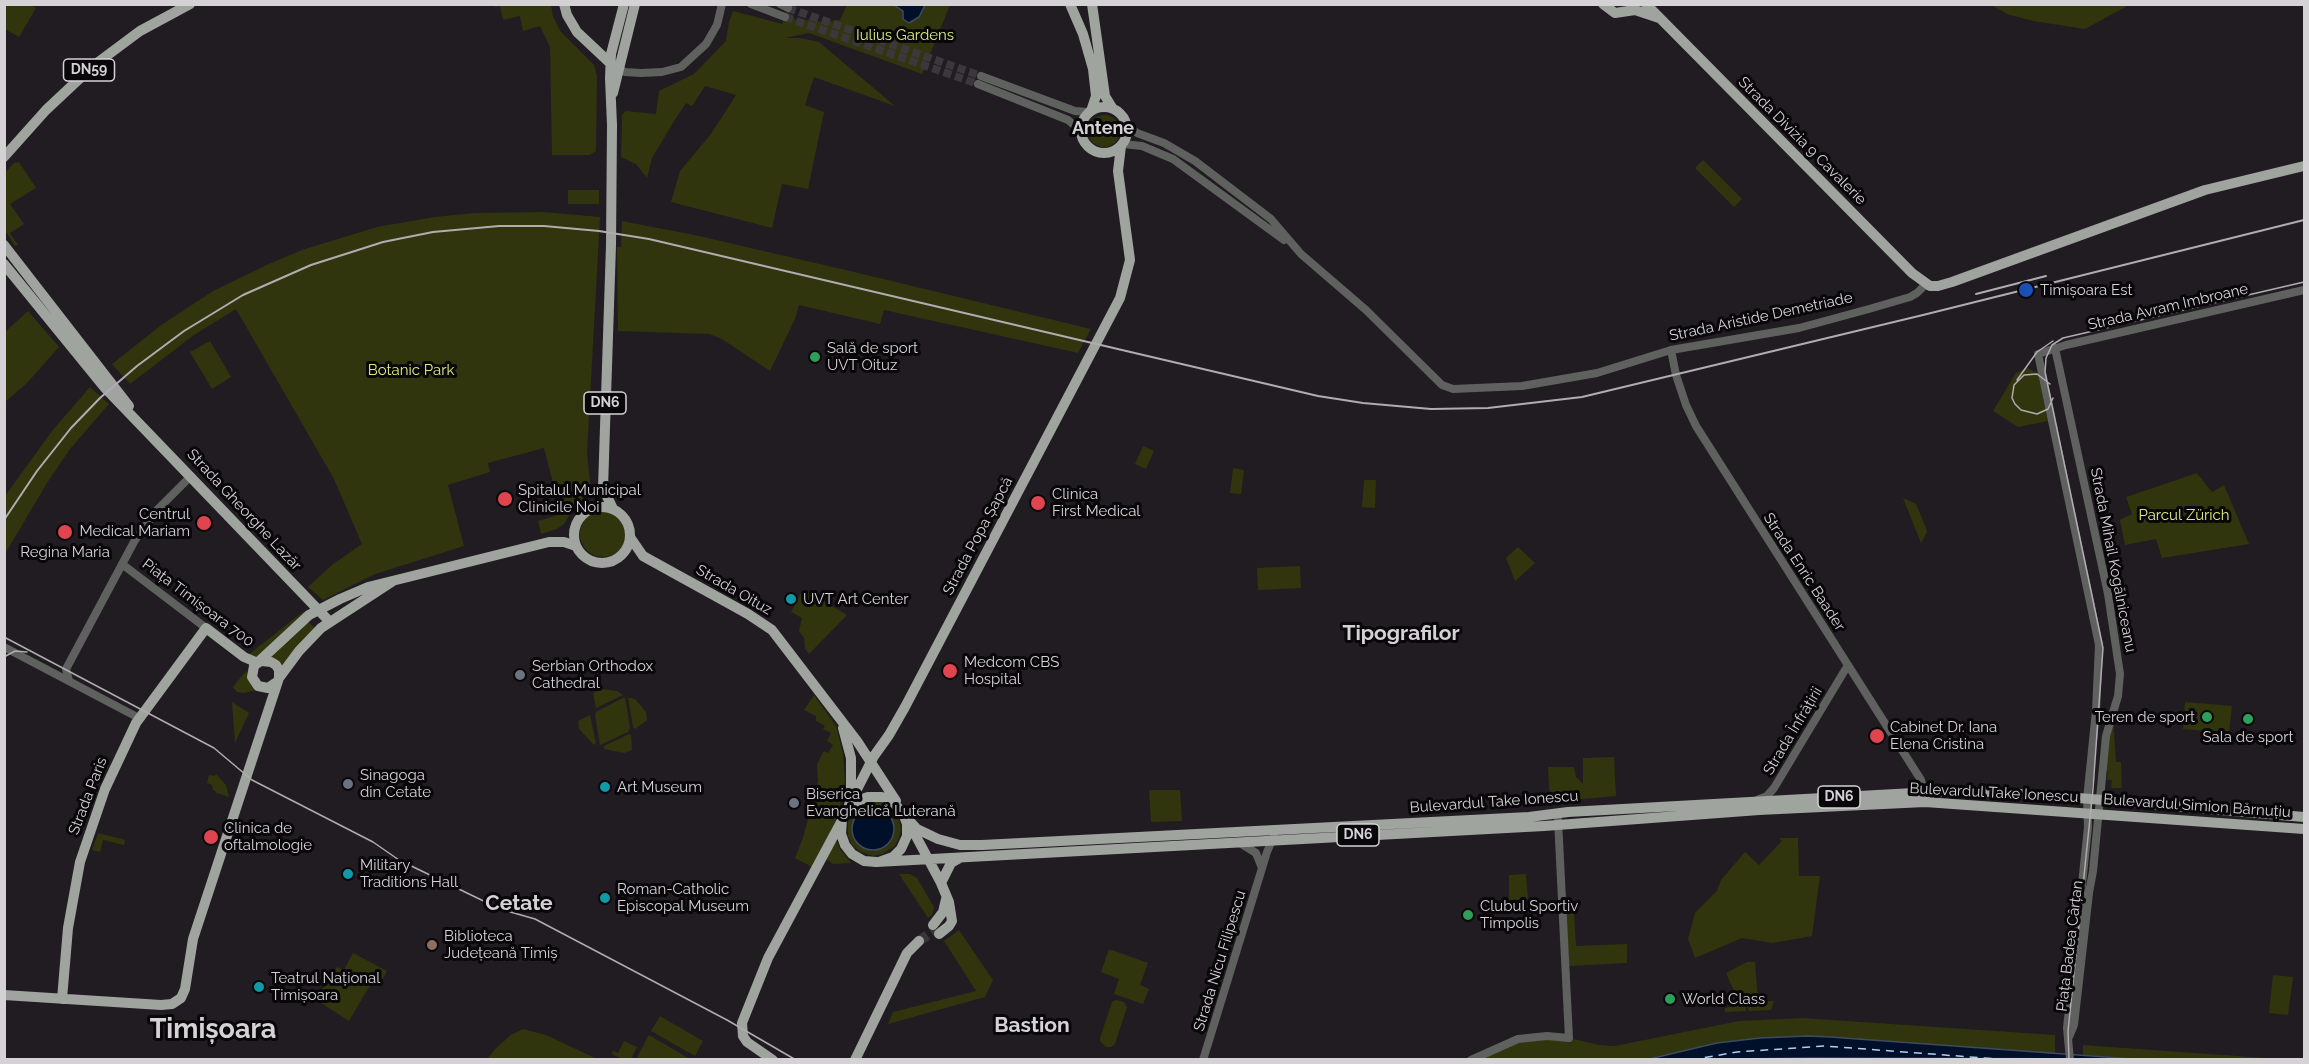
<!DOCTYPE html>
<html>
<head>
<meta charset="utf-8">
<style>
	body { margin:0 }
	#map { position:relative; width:2309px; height:1064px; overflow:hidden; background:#211c21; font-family:Raleway,sans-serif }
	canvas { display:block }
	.frame { position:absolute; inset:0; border:6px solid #d5d2d5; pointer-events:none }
</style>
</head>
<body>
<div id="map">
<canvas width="2309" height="1064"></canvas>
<div class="frame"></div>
</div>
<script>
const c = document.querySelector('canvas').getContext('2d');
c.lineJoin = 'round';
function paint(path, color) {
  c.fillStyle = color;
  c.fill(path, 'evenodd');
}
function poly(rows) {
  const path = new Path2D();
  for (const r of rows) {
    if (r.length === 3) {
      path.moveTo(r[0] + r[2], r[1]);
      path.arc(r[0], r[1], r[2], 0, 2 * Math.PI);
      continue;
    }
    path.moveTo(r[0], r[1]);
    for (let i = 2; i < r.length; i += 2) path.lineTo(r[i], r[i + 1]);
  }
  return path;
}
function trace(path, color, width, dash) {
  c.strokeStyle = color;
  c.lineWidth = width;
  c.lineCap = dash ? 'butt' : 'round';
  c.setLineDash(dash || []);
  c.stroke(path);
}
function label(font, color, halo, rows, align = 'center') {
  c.font = font + ' Raleway,sans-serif';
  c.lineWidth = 6;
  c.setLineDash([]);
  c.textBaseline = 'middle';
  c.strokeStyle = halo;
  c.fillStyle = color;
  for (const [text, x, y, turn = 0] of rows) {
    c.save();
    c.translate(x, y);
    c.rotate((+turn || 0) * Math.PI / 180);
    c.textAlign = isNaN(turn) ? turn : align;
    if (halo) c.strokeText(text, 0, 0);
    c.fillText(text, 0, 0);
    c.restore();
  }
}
const green = poly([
	[4,5,30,5,36,8,19,37,5,29],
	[494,5,551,5,553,17,561,32,594,65,597,76,596,151,590,155,552,155,550,47,540,26,523,31,520,16,503,20,500,6,495,7],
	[847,5,950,5,922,74,809,33,785,38,800,38,819,42,895,106,814,77,805,105,824,112,808,189,782,184,772,228,671,202,680,171,711,134,736,95,705,86,692,106,686,103,676,118,652,158,647,178,636,164,621,157,622,115,626,111,656,114,659,91,694,74,726,41,729,22,733,11,782,24,787,11,795,19,801,21,812,19,821,22,840,20],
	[1992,5,2129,5,2085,29,2033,21,2007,14],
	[1104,131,16],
	[1703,160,1742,199,1734,207,1695,168],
	[19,162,36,188,10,204,24,224,10,233,18,245,15,246,5,230,4,174,14,163],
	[568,190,599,190,599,204,568,204],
	[543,212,600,217,587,453,591,491,587,497,575,506,564,524,557,529,541,534,538,521,561,514,544,448,488,463,490,472,448,485,464,546,375,574,323,600,308,587,333,564,362,544,334,479,236,309,194,335,130,384,112,364,160,326,213,291,271,263,302,250,377,227,435,217,475,213],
	[622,221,699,236,850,271,1091,329,1078,353,884,310,880,324,799,305,795,319,770,371,722,339,709,334,618,331,617,247,621,247],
	[28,311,59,347,27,383,5,402,5,332],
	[210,341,231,377,212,389,190,352],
	[2027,368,2038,373,2048,421,2018,427,1993,411,2016,373],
	[90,387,109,404,70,449,47,483,5,554,5,496,52,431],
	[1143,446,1154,451,1146,469,1135,464],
	[1233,468,1244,470,1241,494,1230,493],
	[2197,473,2212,492,2224,485,2249,544,2162,558,2156,539,2125,545,2120,520,2132,514,2126,497],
	[1364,480,1376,480,1375,508,1362,507],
	[1903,498,1916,504,1926,528,1927,532,1921,543],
	[603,534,23],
	[1518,547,1535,563,1515,581,1506,558],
	[1300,566,1301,588,1258,590,1257,568],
	[803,589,847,615,809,654,805,649,804,638,799,631,802,618,791,612],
	[304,611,307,613,261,658,248,655],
	[307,621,315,628,281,669,269,659],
	[246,671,256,690,244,693,237,692,233,687],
	[601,689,617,691,623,695,596,708,593,693],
	[814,695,836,726,843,754,845,781,838,817,812,867,795,858,803,838,818,781,817,764,824,751,828,753,833,745,827,741,831,733,823,729,825,726,816,721,816,716,804,710],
	[625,697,630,728,628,732,600,745,595,715,597,711],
	[628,698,632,698,636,700,646,712,647,720,635,729,633,727],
	[232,702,249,713,235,743],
	[2185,702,2232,706,2229,733,2183,729],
	[590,715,596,743,594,745,579,729,578,721],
	[2113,717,2116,762,2121,762,2122,788,2111,788,2112,780,2107,780,2108,771,2104,770],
	[629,734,631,736,632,750,624,753,604,749,604,746],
	[1614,757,1616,796,1550,802,1548,767,1574,767,1576,777,1583,784,1583,758],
	[216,774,226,785,229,797,217,793,213,790,212,785,207,783,209,775,215,776],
	[1149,790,1180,790,1182,821,1151,822],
	[867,802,880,802,888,805,899,819,901,829,899,838,894,847,882,854,873,856,859,851,852,845,848,836,848,819,852,811],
	[871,808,887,813,894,827,890,843,879,850,866,849,857,843,853,834,852,825,857,815],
	[98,833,125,840,124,845,103,840,100,852,92,850],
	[1779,838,1798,838,1799,876,1820,876,1812,936,1773,943,1742,938,1695,958,1688,939,1695,913,1717,891,1721,880,1745,852,1759,865,1782,841],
	[836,840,840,849,851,863,833,864,826,859],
	[899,874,910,874,917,878,934,907,932,915,928,918],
	[1526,874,1528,899,1509,900,1509,875],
	[1566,913,1574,913,1576,946,1627,944,1627,963,1569,966],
	[959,930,993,980,985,997,888,1024,893,1012,976,991,944,941],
	[1109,949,1148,963,1140,985,1149,989,1143,1004,1114,994,1119,979,1101,972],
	[353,953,387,971,379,985,372,982,349,1021,312,997,327,985,337,967,344,970],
	[1747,962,1755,962,1758,1001,1774,1001,1771,1010,1749,1011,1748,1007,1746,1008,1746,1011,1725,1012,1725,1008,1740,1005,1726,973],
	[2273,975,2293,977,2288,1015,2269,1013],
	[1116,1000,1124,1002,1127,1007,1115,1044,1111,1047,1106,1047,1100,1041,1100,1038,1112,1002],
	[660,1016,703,1041,695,1056,651,1031],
	[1802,1018,2055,1035,2055,1054,1808,1036,1760,1038,1717,1043,1645,1059,1471,1060,1510,1042,1569,1038,1599,1045,1615,1046,1739,1021],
	[523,1029,546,1035,597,1059,487,1059,496,1048,511,1035],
	[649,1035,690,1059,636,1059],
	[624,1041,637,1047,631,1059,622,1059,612,1054,613,1051,618,1053],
	[2083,1045,2096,1046,2280,1059,2162,1060,2083,1055]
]);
const water = poly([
	[894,5,925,4,925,5,919,17,909,23,903,19,903,11,894,5],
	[873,829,21],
	[1808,1036,1830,1037,2133,1059,1813,1058,1645,1060,1717,1043,1760,1038,1808,1036]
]);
const ferry = poly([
	[1691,1060,1737,1052,1825,1046,2011,1060]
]);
const minorTunnel = poly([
	[788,8,981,76],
	[785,17,978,84]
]);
const majorTunnel = poly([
	[919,941,936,929]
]);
const minor = poly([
	[751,4,785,17],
	[780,4,788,8],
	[614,66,625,72,641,73,662,72,681,67,706,44,717,25,722,4],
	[981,76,1075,111,1089,112],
	[978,84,1068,120,1081,131],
	[1127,125,1137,133,1164,143,1195,161,1271,219,1301,254,1366,310,1442,385,1453,389,1522,386,1597,373,1671,350,1799,328,1869,309,1910,297,1917,293,1926,284],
	[1123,144,1142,146,1173,159,1284,240],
	[2055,348,2108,594,2120,674,2118,696,2106,736,2093,871,2089,893,2074,1025,2069,1037],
	[1671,350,1676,375,1686,405,1696,426,1921,780,1925,796],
	[122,564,206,628],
	[4,647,139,718],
	[69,681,66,669,135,540,158,509,191,476],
	[1757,800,1767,796,1774,788,1848,665],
	[1240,843,1256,853,1262,868],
	[1203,1060,1267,852,1274,836],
	[1471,1060,1518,1039,1547,1036,1569,1038,1558,820],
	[2070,1060,2067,1028,2088,827,2087,799,2096,711,2099,645,2038,354,2066,345,2304,290]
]);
const major = poly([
	[564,4,567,15,577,32,610,63],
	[1070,4,1083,34,1093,69,1096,96,1091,111],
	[1092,4,1105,96,1113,109],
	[1603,4,1615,13,1635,10,1659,18],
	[1646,4,1912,273,1930,286,1938,286,1952,282,2205,190,2304,166],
	[613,93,635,4],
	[1104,130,23],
	[4,157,46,110,93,66,140,31,190,4],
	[4,245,129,406],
	[4,264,105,388,329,621],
	[602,535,28],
	[613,509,603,488,611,245,612,125,610,78,611,54,624,4],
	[630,537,643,556,748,614,772,630,857,741,896,801],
	[262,661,271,662,276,665,279,670,279,678],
	[277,682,268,688,258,686,252,677,254,666,309,615,340,599,368,587,549,542,564,542,576,546],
	[843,728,851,758,851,795],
	[849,805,874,756,889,735,905,707,1120,298,1130,260,1118,171,1121,146],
	[907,818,917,829,938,839,960,845,982,845,1529,817,1568,812,1932,792,1977,791,2079,798,2304,817],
	[910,825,941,883,949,902,952,921,949,926,939,934],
	[879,862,893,857,901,849,907,836,907,824,903,813,893,802,882,797,868,797,857,801,848,809,842,819,841,834,845,845,852,854,864,861,876,862,1544,826,1759,810,1925,802,2304,829],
	[941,883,951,863,960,858],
	[933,925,943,912,946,899],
	[4,995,161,1005,172,1004,181,998,185,989,193,939,279,678,299,651,321,628,393,581],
	[62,999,68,928,80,862,105,789,136,723,206,628,244,657,258,663],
	[773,1060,747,1042,743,1036,742,1023,768,958,841,822],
	[855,1060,907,953,919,941]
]);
const tram = poly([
	[2017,380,2037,352,2053,341],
	[2050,384,2037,374,2024,375,2014,385,2012,398,2015,404,2021,410,2037,414,2048,409,2053,398],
	[4,637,214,748,252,780,373,842,399,860,500,909,535,919,727,1020,796,1060],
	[4,657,15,651,27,652],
	[2069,1060,2068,1031,2093,789,2103,648,2045,372,2046,358,2052,345,2063,338,2304,282]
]);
const rail = poly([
	[1976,294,2046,276],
	[4,520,37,471,71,428,100,398,137,366,184,331,243,295,311,265,383,242,433,232,499,226,544,226,599,231,649,239,1318,396,1363,403,1431,409,1488,408,1582,397,1923,315,2304,220]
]);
const markers = [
	[2026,290,8,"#1a4fb4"],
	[815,357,6,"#2e9e5b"],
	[505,499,8,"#e0444e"],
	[1038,503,8,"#e0444e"],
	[204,523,8,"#e0444e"],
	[65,532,8,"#e0444e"],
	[791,599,6,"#0f9aa8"],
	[950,671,8,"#e0444e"],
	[520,675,6,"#6b7280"],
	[2207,717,6,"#2e9e5b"],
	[2248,719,6,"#2e9e5b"],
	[1877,736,8,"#e0444e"],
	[348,784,6,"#6b7280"],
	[605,787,6,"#0f9aa8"],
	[794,803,6,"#6b7280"],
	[211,837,8,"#e0444e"],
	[348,874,6,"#0f9aa8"],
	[605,898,6,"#0f9aa8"],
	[1468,915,6,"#2e9e5b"],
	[432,945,6,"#8d6e63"],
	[259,987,6,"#0f9aa8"],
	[1670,999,6,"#2e9e5b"]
];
const shields = [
	[89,70,51],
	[605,403,42],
	[1839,797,42],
	[1358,835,42]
];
const shieldNames = [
	["DN59",89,70],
	["DN6",605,403],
	["DN6",1839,797],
	["DN6",1358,835]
];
const parkNames = [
	["Iulius Gardens",905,35],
	["Botanic Park",411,370],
	["Parcul Zürich",2184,515]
];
const streetNames = [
	["Strada Divizia 9 Cavalerie",1802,141,45],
	["Strada Avram Imbroane",2168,307,-13],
	["Strada Aristide Demetriade",1761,317,-12],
	["Strada Gheorghe Lazăr",244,510,47],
	["Strada Popa Șapcă",978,536,-62],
	["Strada Mihail Kogălniceanu",2113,560,79],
	["Strada Enric Baader",1804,572,57],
	["Strada Oituz",734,590,30],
	["Piața Timișoara 700",198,603,37],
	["Strada Înfrățirii",1793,731,-59],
	["Bulevardul Take Ionescu",1994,793,3],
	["Strada Paris",88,796,-69],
	["Bulevardul Take Ionescu",1494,802,-4],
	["Bulevardul Simion Bărnuțiu",2197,806,4],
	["Piața Badea Cârțan",2070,946,-83],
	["Strada Nicu Filipescu",1220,961,-73]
];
const poiNames = [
	["Timișoara Est",2040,290],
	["Sală de sport",827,348],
	["UVT Oituz",827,365],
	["Spitalul Municipal",518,490],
	["Clinicile Noi",518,507],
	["Clinica",1052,494],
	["First Medical",1052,511],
	["Centrul",190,514,"right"],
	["Medical Mariam",190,531,"right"],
	["Regina Maria",65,552,"center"],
	["UVT Art Center",803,599],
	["Medcom CBS",964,662],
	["Hospital",964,679],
	["Serbian Orthodox",532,666],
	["Cathedral",532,683],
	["Teren de sport",2195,717,"right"],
	["Cabinet Dr. Iana",1890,727],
	["Elena Cristina",1890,744],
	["Sala de sport",2248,737,"center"],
	["Sinagoga",360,775],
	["din Cetate",360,792],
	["Art Museum",617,787],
	["Biserica",806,794],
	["Evanghelică Luterană",806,811],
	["Clinica de",224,828],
	["oftalmologie",224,845],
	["Military",360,865],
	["Traditions Hall",360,882],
	["Roman-Catholic",617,889],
	["Episcopal Museum",617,906],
	["Clubul Sportiv",1480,906],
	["Timpolis",1480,923],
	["Biblioteca",444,936],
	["Județeană Timiș",444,953],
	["Teatrul Național",271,978],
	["Timișoara",271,995],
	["World Class",1682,999]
];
const quarterNames = [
	["Antene",1103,129]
];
const districtNames = [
	["Tipografilor",1401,634],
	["Cetate",519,904],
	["Bastion",1032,1026]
];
const townNames = [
	["Timișoara",213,1030]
];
paint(green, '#30350e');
paint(water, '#00102b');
trace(water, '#404a5e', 1.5);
trace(ferry, '#b2ceee', 1.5, [8, 6]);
trace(minorTunnel, '#3c373c', 8, [8, 4]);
trace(majorTunnel, '#3c373c', 10, [10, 5]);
trace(minor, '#5e615e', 8);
trace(major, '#9fa49f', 10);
trace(tram, '#b0acb0', 1.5);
trace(rail, '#b0acb0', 2);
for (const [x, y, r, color] of markers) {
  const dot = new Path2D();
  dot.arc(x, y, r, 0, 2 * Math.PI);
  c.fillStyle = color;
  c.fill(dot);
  trace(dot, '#090709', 2);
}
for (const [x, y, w] of shields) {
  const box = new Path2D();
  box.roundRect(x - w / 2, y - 11, w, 22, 4.5);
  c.fillStyle = '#090709';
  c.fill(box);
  trace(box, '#d5d2d5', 1.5);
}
label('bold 14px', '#d5d2d5', null, shieldNames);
label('15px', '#dbec7f', '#090709', parkNames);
label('15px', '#d5d2d5', '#090709', streetNames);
label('15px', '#d5d2d5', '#090709', poiNames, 'left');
label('bold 18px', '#d5d2d5', '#090709', quarterNames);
label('bold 21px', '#d5d2d5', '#090709', districtNames);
label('bold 27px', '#d5d2d5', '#090709', townNames);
</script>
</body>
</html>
